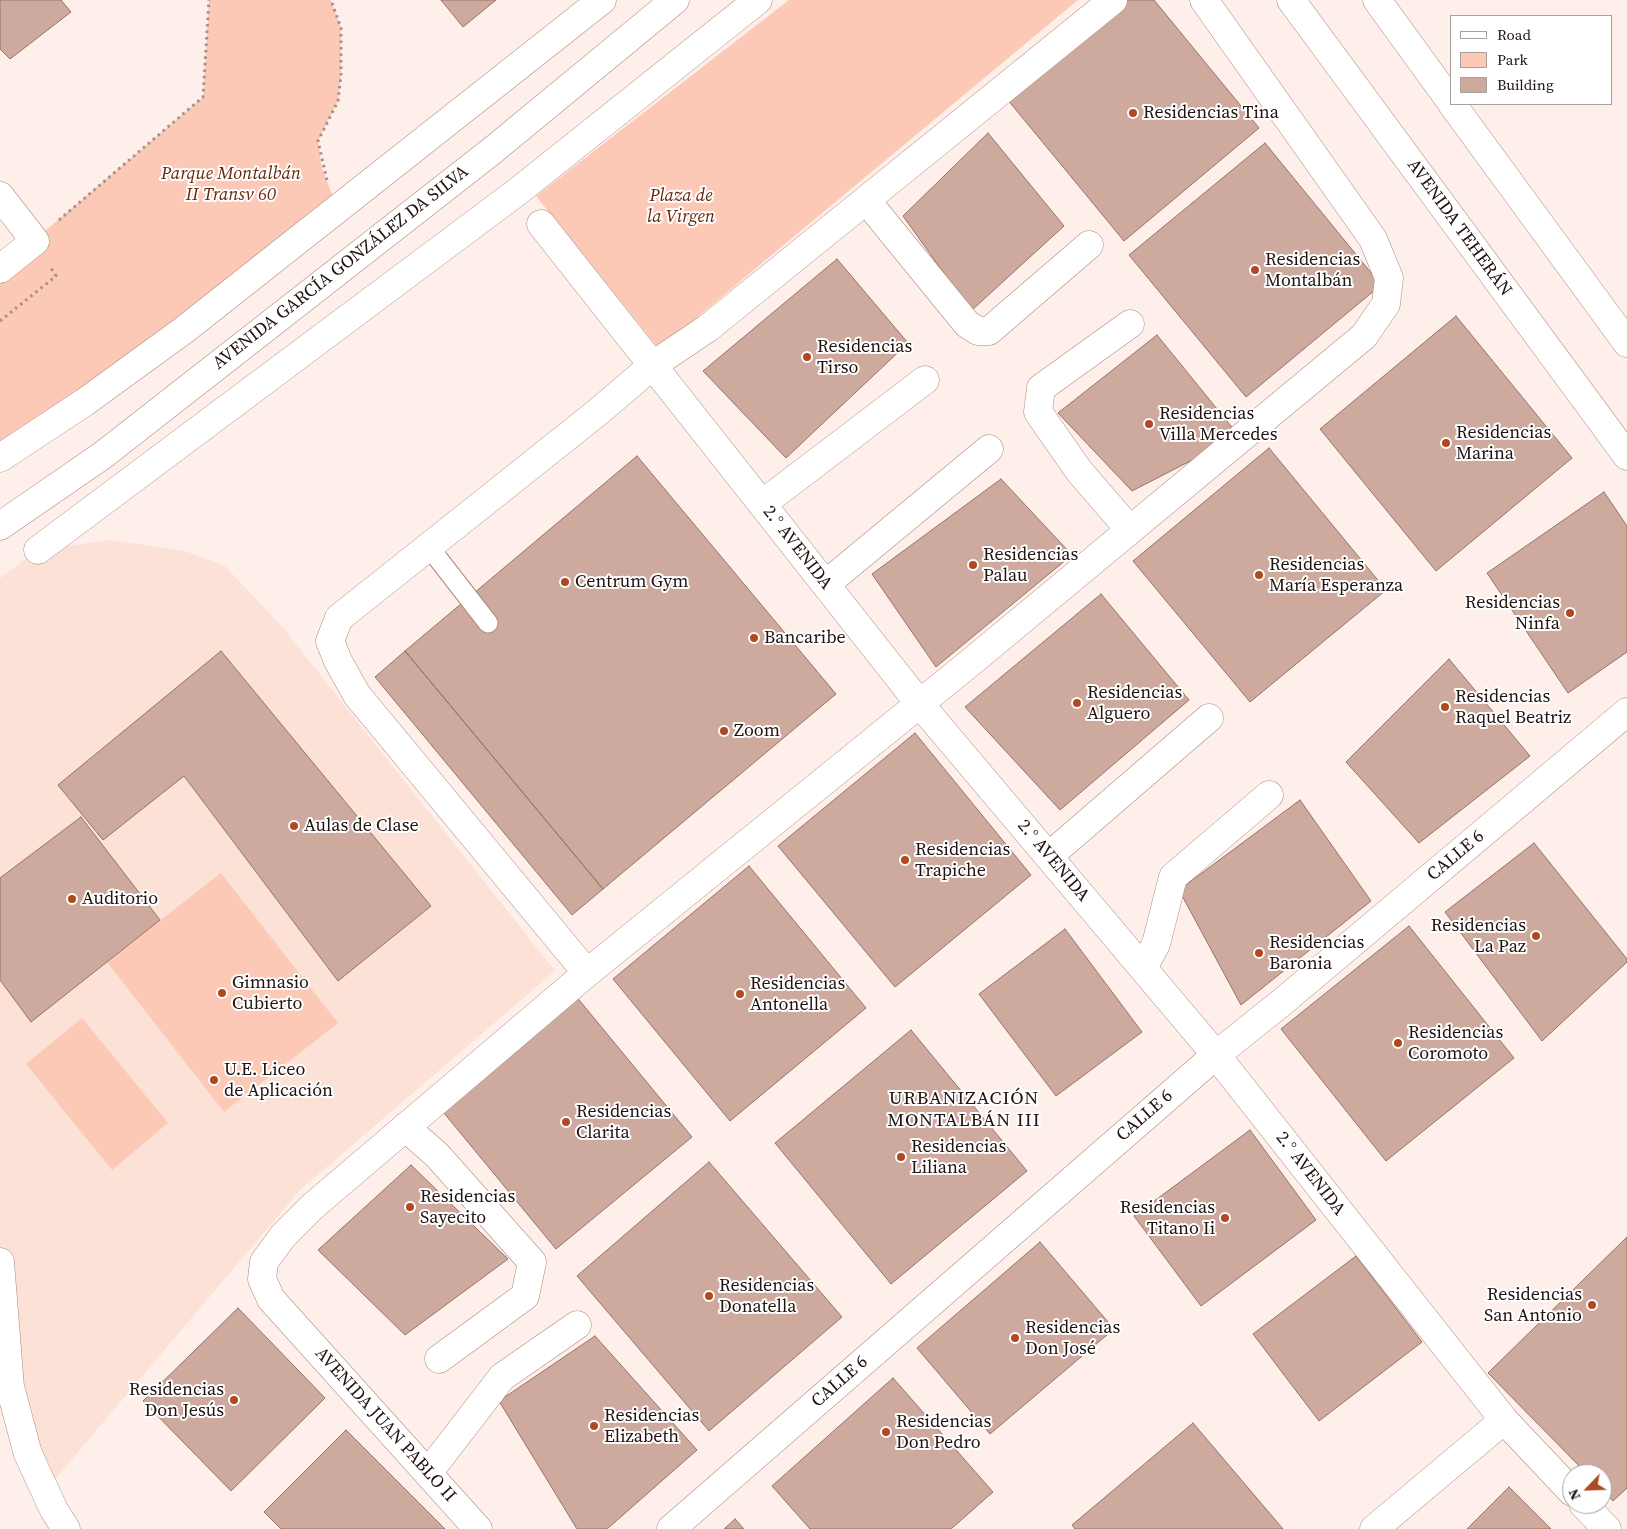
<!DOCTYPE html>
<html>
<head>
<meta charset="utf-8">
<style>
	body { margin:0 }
	#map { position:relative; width:1627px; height:1529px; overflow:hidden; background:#ffefea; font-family:"Source Serif 4",serif }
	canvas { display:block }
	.legend { position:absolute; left:1450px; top:15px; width:162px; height:90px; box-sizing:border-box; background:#fff; border:1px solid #a6a19f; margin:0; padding:6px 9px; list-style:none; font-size:15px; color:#20130f }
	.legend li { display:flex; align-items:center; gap:10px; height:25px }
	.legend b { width:25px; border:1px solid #a6a19f }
	.north { position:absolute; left:1562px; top:1464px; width:50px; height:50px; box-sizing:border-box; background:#fff; border:1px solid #a6a19f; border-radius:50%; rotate:246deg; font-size:14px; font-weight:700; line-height:20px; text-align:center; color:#20130f }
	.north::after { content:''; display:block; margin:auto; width:18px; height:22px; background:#b04921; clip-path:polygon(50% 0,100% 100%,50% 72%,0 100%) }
</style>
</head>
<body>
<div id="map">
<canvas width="1627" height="1529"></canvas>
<ul class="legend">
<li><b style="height:6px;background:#fff"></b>Road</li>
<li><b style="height:14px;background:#fcc9b7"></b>Park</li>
<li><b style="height:14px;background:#ceaa9e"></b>Building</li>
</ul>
<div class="north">N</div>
</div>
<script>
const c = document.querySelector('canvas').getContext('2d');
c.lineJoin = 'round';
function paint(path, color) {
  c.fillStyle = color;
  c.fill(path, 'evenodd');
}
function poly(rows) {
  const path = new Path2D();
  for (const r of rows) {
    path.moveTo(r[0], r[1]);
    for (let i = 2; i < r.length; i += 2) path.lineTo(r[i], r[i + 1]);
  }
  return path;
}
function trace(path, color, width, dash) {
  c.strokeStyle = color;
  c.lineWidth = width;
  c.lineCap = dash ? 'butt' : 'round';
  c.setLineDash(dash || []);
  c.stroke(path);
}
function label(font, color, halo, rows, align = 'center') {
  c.font = font + ' "Source Serif 4",serif';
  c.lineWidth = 4;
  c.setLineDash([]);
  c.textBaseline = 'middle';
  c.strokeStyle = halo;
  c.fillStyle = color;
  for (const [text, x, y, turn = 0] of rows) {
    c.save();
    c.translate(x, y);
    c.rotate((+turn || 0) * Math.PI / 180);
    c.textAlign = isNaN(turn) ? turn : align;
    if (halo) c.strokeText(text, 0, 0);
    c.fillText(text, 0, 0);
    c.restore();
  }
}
const built = poly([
	[111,540,185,551,225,566,284,629,555,971,301,1189,45,1491,14,1400,0,1261,0,578,38,550]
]);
const green = poly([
	[209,0,331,0,341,28,341,75,338,101,318,141,322,168,331,192,342,206,0,458,0,269,203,97],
	[789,0,1078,0,659,349,536,196],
	[221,873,338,1023,224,1112,107,962],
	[82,1018,168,1123,112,1170,26,1064]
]);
const building = poly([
	[0,0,61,0,71,12,10,59,0,49,0,0],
	[441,0,496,0,463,27,441,0],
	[1127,0,1154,0,1259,128,1124,241,1007,99,1127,0],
	[988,133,1064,226,971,311,903,216,988,133],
	[1265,143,1381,285,1246,397,1129,255,1265,143],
	[837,259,908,343,786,458,703,371,837,259],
	[1456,316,1572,458,1436,571,1320,429,1456,316],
	[1157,335,1239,436,1132,491,1058,413,1157,335],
	[1269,448,1386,590,1250,702,1133,561,1269,448],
	[637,456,836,694,603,889,405,651,637,456],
	[1001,479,1072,555,936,667,872,574,1001,479],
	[1604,492,1627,526,1627,652,1568,693,1487,573,1604,492],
	[1101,594,1189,700,1060,810,965,707,1101,594],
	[221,651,431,906,338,981,184,776,103,840,58,785,221,651],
	[405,651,603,889,572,915,375,677,405,651],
	[1449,659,1530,756,1419,843,1346,762,1449,659],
	[915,733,1031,875,895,987,778,846,915,733],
	[1300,800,1371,901,1241,1005,1179,890,1300,800],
	[81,817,160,920,31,1022,0,980,0,878,81,817],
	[1534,843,1627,959,1627,962,1542,1041,1445,912,1534,843],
	[749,866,866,1008,730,1121,613,979,749,866],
	[1409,926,1514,1058,1386,1161,1281,1029,1409,926],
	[1065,929,1142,1032,1056,1096,979,994,1065,929],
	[575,995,692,1137,556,1249,439,1107,575,995],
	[911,1030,1027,1171,891,1284,775,1143,911,1030],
	[1250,1130,1316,1220,1201,1306,1134,1216,1250,1130],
	[709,1162,842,1317,709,1431,577,1276,709,1162],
	[411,1165,508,1259,405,1335,318,1250,411,1165],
	[1627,1237,1627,1488,1613,1501,1602,1489,1602,1474,1587,1474,1488,1373,1627,1237],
	[1040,1242,1114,1329,990,1434,917,1348,1040,1242],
	[1356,1256,1422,1342,1319,1421,1253,1334,1356,1256],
	[238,1308,325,1398,231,1491,143,1401,238,1308],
	[595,1336,697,1450,607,1529,577,1529,499,1401,595,1336],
	[893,1378,993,1492,951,1529,810,1529,772,1486,893,1378],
	[1193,1423,1283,1529,1075,1529,1072,1525,1193,1423],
	[346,1430,445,1529,281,1529,264,1512,346,1430],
	[1509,1487,1551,1529,1467,1529,1509,1487],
	[735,1519,744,1529,724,1529,735,1519]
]);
const path = poly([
	[327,180,318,141,338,101,341,75,341,28,331,0],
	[59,220,203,97,209,0],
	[0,321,56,276,51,268]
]);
const service = poly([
	[429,547,488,623]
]);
const minor = poly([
	[0,196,35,241,0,269],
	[866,200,967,324,978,331,989,331,1089,245],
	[541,224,919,703,1216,1055,1504,1420,1572,1492],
	[762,504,925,380],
	[1130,530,1079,471,1038,412,1041,388,1130,324],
	[38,550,517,192,758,0],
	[826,584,989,449],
	[1049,856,1209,718],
	[1143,968,1156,944,1173,877,1269,795],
	[587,973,357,695,338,661,330,641,339,618,598,412,653,365,708,328,1113,0],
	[405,1127,437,1155,532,1262,525,1296,439,1359],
	[428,1473,502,1377,577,1325],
	[1583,1504,1607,1529],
	[478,1529,271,1299,262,1279,264,1262,283,1236,313,1206,587,973,965,667,1364,336,1386,304,1389,278,1373,239,1204,0],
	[671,1529,1216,1055,1281,1003,1627,712],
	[1374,1529,1504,1420]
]);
const secondary = poly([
	[1291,0,1627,456],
	[1377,0,1451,102],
	[1452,104,1627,343],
	[0,458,85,402,184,330,602,0],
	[0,526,103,455,493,150,675,0]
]);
const motorway = poly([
	[0,1262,10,1387,28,1454,54,1510,66,1529]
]);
const markers = [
	[1133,113,5,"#b04921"],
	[1255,270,5,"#b04921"],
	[807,357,5,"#b04921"],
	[1149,424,5,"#b04921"],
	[1446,443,5,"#b04921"],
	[973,565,5,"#b04921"],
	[1259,575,5,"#b04921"],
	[565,582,5,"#b04921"],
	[1570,613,5,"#b04921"],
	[754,638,5,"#b04921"],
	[1077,703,5,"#b04921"],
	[1445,707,5,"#b04921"],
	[724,731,5,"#b04921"],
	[294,826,5,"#b04921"],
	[905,860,5,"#b04921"],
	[72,899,5,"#b04921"],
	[1536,936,5,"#b04921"],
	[1259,953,5,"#b04921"],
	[222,993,5,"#b04921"],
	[740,994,5,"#b04921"],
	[1398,1043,5,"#b04921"],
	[214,1080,5,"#b04921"],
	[566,1122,5,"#b04921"],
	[901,1157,5,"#b04921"],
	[410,1207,5,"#b04921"],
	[1225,1218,5,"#b04921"],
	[709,1296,5,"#b04921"],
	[1592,1305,5,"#b04921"],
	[1015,1338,5,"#b04921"],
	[234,1400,5,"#b04921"],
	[594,1426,5,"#b04921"],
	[886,1432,5,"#b04921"]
];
const poiNames = [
	["Residencias Tina",1143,113],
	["Residencias",1265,260],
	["Montalbán",1265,281],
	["Residencias",817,347],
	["Tirso",817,368],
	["Residencias",1159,414],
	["Villa Mercedes",1159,435],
	["Residencias",1456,433],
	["Marina",1456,454],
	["Residencias",983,555],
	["Palau",983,576],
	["Residencias",1269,565],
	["María Esperanza",1269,586],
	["Centrum Gym",575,582],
	["Residencias",1560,603,"right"],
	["Ninfa",1560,624,"right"],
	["Bancaribe",764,638],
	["Residencias",1087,693],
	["Alguero",1087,714],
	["Residencias",1455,697],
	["Raquel Beatriz",1455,718],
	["Zoom",734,731],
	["Aulas de Clase",304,826],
	["Residencias",915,850],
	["Trapiche",915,871],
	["Auditorio",82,899],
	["Residencias",1526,926,"right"],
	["La Paz",1526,947,"right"],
	["Residencias",1269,943],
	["Baronia",1269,964],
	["Gimnasio",232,983],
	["Cubierto",232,1004],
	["Residencias",750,984],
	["Antonella",750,1005],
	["Residencias",1408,1033],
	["Coromoto",1408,1054],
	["U.E. Liceo",224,1070],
	["de Aplicación",224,1091],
	["Residencias",576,1112],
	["Clarita",576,1133],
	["Residencias",911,1147],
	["Liliana",911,1168],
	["Residencias",420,1197],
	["Sayecito",420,1218],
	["Residencias",1215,1208,"right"],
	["Titano Ii",1215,1229,"right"],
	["Residencias",719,1286],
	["Donatella",719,1307],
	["Residencias",1582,1295,"right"],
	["San Antonio",1582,1316,"right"],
	["Residencias",1025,1328],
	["Don José",1025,1349],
	["Residencias",224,1390,"right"],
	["Don Jesús",224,1411,"right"],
	["Residencias",604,1416],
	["Elizabeth",604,1437],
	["Residencias",896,1422],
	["Don Pedro",896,1443]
];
const parkNames = [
	["Parque Montalbán",231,174],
	["II Transv 60",231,195],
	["Plaza de",681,196],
	["la Virgen",681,217]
];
const streetNames = [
	["AVENIDA TEHERÁN",1459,228,54],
	["AVENIDA GARCÍA GONZÁLEZ DA SILVA",341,268,-38],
	["2.° AVENIDA",797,548,52],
	["CALLE 6",1456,856,-40],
	["2.° AVENIDA",1053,861,50],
	["CALLE 6",1145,1116,-41],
	["2.° AVENIDA",1310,1174,52],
	["CALLE 6",840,1382,-41],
	["AVENIDA JUAN PABLO II",385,1425,48]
];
const neighbourhoodNames = [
	["URBANIZACIÓN",964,1099],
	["MONTALBÁN III",964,1121]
];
paint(built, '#fce1d7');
paint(green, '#fcc9b7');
paint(building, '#ceaa9e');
trace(building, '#957367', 1);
trace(service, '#ac8a7d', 21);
trace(minor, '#ac8a7d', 29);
trace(secondary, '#ac8a7d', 29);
trace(motorway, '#ac8a7d', 29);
trace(path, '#a0928d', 3, [2.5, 4]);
trace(service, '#fff', 19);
trace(minor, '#fff', 28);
trace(secondary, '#fff', 28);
trace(motorway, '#fff', 28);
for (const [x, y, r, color] of markers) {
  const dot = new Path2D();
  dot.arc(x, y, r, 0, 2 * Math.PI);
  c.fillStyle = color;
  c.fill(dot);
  trace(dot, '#fff', 2);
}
label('18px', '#20130f', '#fff', poiNames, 'left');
label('italic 18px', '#67270c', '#fff', parkNames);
label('18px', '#20130f', '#fff', streetNames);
c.letterSpacing = '1px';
label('19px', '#20130f', '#fff', neighbourhoodNames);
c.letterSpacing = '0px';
</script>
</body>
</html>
